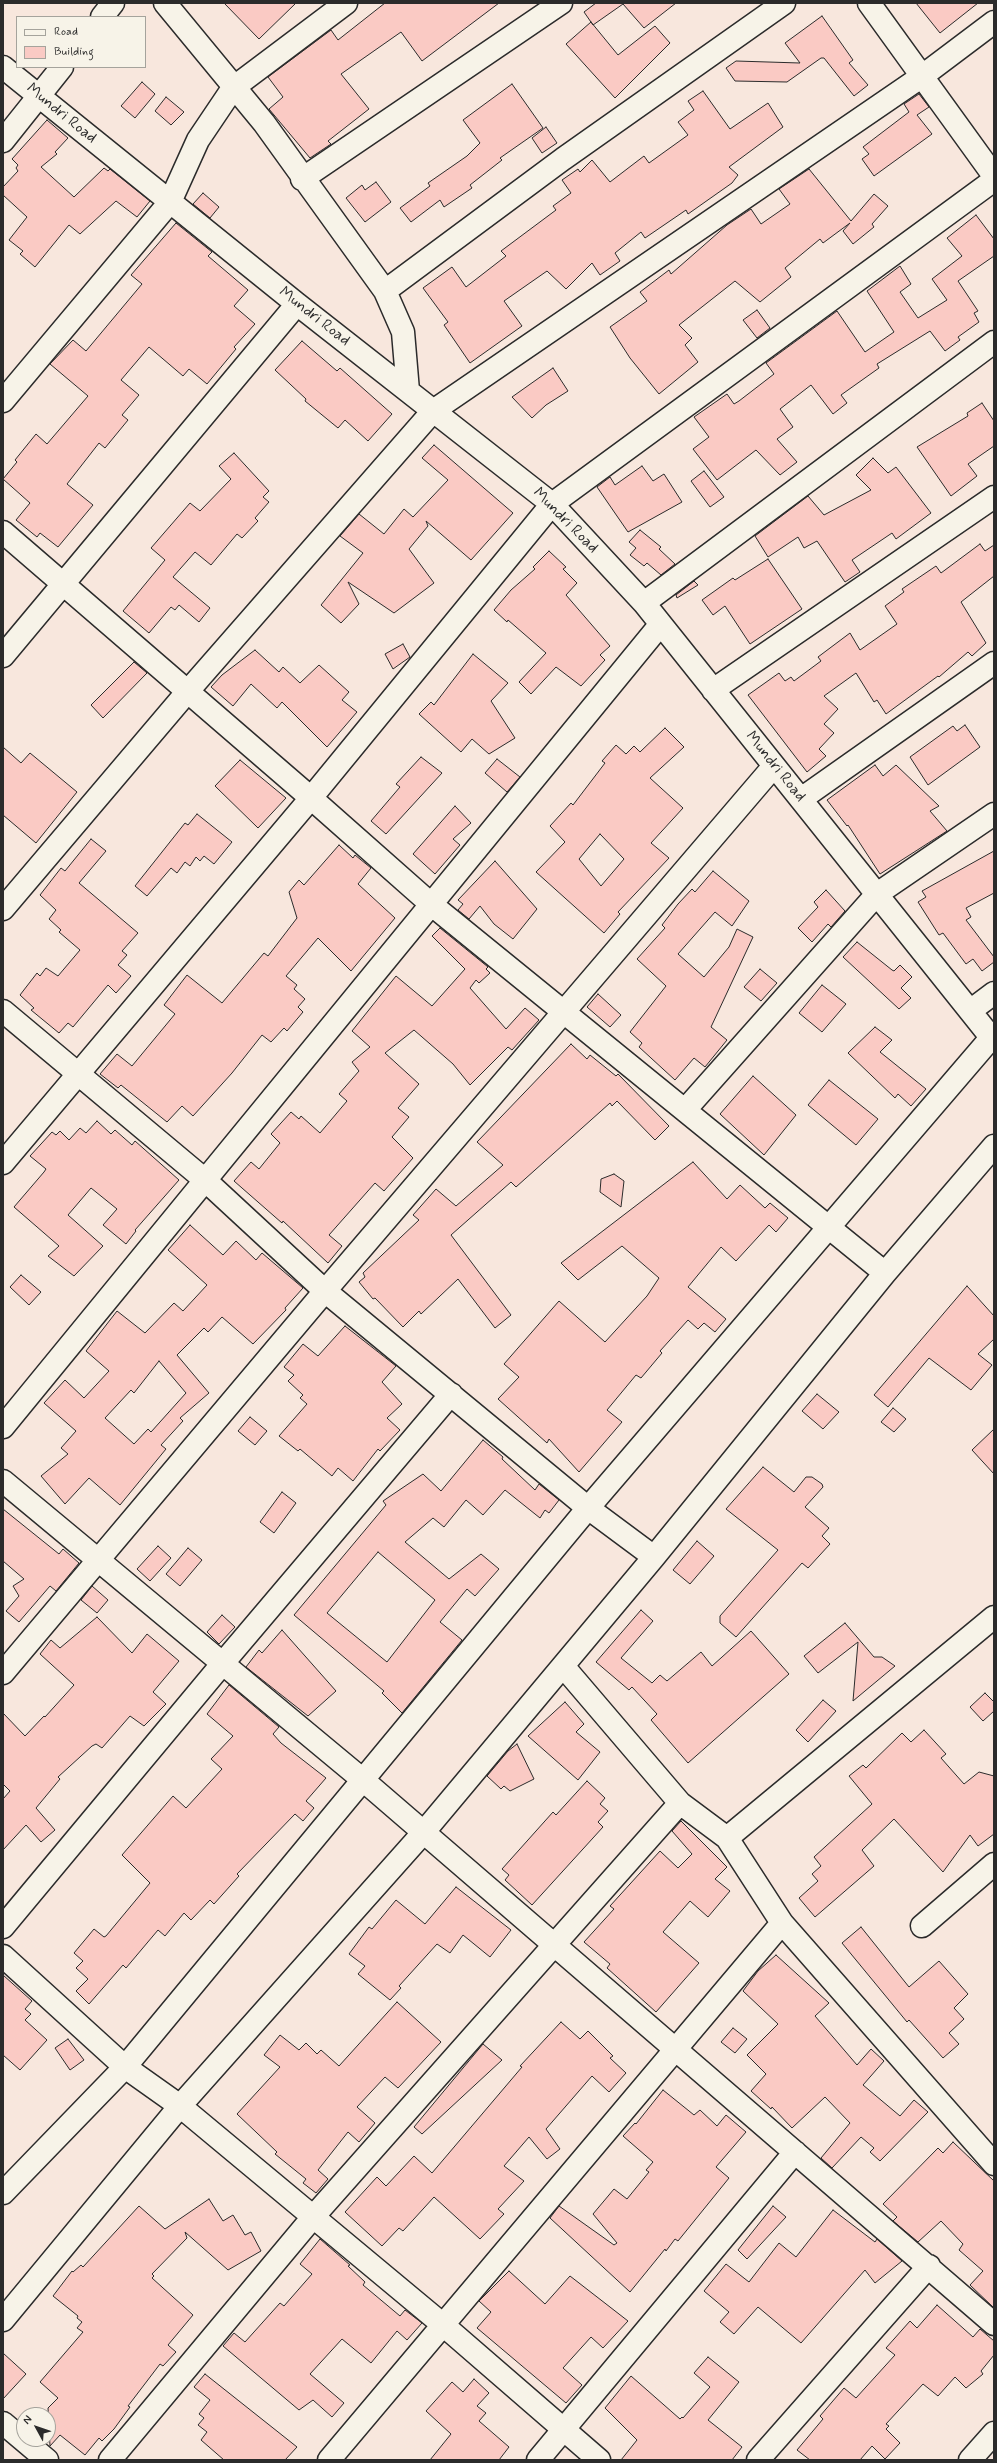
<!DOCTYPE html>
<html>
<head>
<meta charset="utf-8">
<style>
	body { margin:0 }
	#map { position:relative; width:997px; height:2463px; overflow:hidden; background:#f8e7dd; font-family:Mynerve,sans-serif }
	canvas { display:block }
	.frame { position:absolute; inset:0; border:4px solid #2b2b2b; pointer-events:none }
	.legend { position:absolute; left:16px; top:16px; width:130px; height:52px; box-sizing:border-box; background:#f7f3e8; border:1px solid #a5a39c; margin:0; padding:5px 7px; list-style:none; font-size:12px; color:#2b2b2b }
	.legend li { display:flex; align-items:center; gap:8px; height:20px }
	.legend b { width:20px; border:1px solid #a5a39c }
	.north { position:absolute; left:16px; top:2407px; width:40px; height:40px; box-sizing:border-box; background:#f7f3e8; border:1px solid #a5a39c; border-radius:50%; rotate:310deg; font-size:11px; font-weight:700; line-height:16px; text-align:center; color:#2b2b2b }
	.north::after { content:''; display:block; margin:auto; width:14px; height:18px; background:#2b2b2b; clip-path:polygon(50% 0,100% 100%,50% 72%,0 100%) }
</style>
</head>
<body>
<div id="map">
<canvas width="997" height="2463"></canvas>
<div class="frame"></div>
<ul class="legend">
<li><b style="height:5px;background:#f7f3e8"></b>Road</li>
<li><b style="height:11px;background:#facac4"></b>Building</li>
</ul>
<div class="north">N</div>
</div>
<script>
const c = document.querySelector('canvas').getContext('2d');
c.lineJoin = 'round';
function paint(path, color) {
  c.fillStyle = color;
  c.fill(path, 'evenodd');
}
function poly(rows) {
  const path = new Path2D();
  for (const r of rows) {
    path.moveTo(r[0], r[1]);
    for (let i = 2; i < r.length; i += 2) path.lineTo(r[i], r[i + 1]);
  }
  return path;
}
function trace(path, color, width, dash) {
  c.strokeStyle = color;
  c.lineWidth = width;
  c.lineCap = dash ? 'butt' : 'round';
  c.setLineDash(dash || []);
  c.stroke(path);
}
function label(font, color, halo, rows, align = 'center') {
  c.font = font + ' Mynerve,sans-serif';
  c.lineWidth = 3;
  c.setLineDash([]);
  c.textBaseline = 'middle';
  c.strokeStyle = halo;
  c.fillStyle = color;
  for (const [text, x, y, turn = 0] of rows) {
    c.save();
    c.translate(x, y);
    c.rotate((+turn || 0) * Math.PI / 180);
    c.textAlign = isNaN(turn) ? turn : align;
    if (halo) c.strokeText(text, 0, 0);
    c.fillText(text, 0, 0);
    c.restore();
  }
}
const building = poly([
	[224,3,296,3,259,39,224,3],
	[385,3,499,3,422,61,401,32,341,74,369,109,328,141,331,144,310,158,269,109,283,97,268,77,331,30,338,40,385,3],
	[596,3,676,3,644,28,623,4,593,25,584,12,596,3],
	[916,3,978,3,940,33,916,3],
	[822,16,853,60,849,63,868,85,854,96,824,58,821,58,787,82,735,81,726,68,736,61,800,63,785,43,822,16],
	[591,22,618,55,655,26,670,43,615,98,566,44,591,22],
	[142,82,155,94,135,118,121,106,142,82],
	[512,84,543,128,500,158,502,160,470,185,472,188,444,207,440,200,411,222,400,208,430,186,428,183,467,156,480,143,463,120,512,84],
	[703,91,730,129,768,103,783,127,729,167,738,175,732,183,688,214,686,210,645,238,641,232,615,253,620,261,600,275,592,263,566,289,547,271,504,301,522,326,470,363,444,325,448,322,423,288,452,267,466,287,506,256,501,251,556,210,553,206,571,193,562,180,578,169,580,172,592,160,610,182,644,156,649,163,688,135,678,122,694,110,688,101,703,91],
	[919,94,929,107,917,115,932,134,874,176,862,159,869,154,863,147,909,112,904,104,919,94],
	[166,97,184,112,171,125,155,111,166,97],
	[47,120,68,138,55,152,57,154,41,167,74,197,104,168,108,171,110,169,150,201,137,217,116,201,80,234,69,225,35,267,20,254,23,251,9,240,27,217,3,195,3,187,18,171,16,168,18,165,12,159,47,120],
	[546,127,557,143,542,153,532,138,546,127],
	[809,169,851,221,874,194,888,206,872,224,874,227,853,244,843,231,850,223,823,243,820,239,785,268,791,277,760,302,735,281,679,325,692,338,685,345,698,362,659,394,630,358,610,327,647,301,640,292,669,270,671,274,727,225,751,209,761,224,790,204,779,189,809,169],
	[376,182,391,202,365,222,346,198,362,185,365,190,376,182],
	[203,193,219,207,210,218,193,204,203,193],
	[976,215,994,239,994,256,958,281,978,311,974,313,979,322,958,337,960,340,945,351,930,331,877,364,879,368,841,395,847,403,833,414,811,385,780,409,793,427,777,439,797,462,780,475,756,450,717,480,693,449,709,437,694,417,727,394,734,404,739,401,774,374,766,363,837,311,865,352,894,332,867,291,900,266,911,284,900,292,918,318,947,300,932,279,962,256,947,238,976,215],
	[176,223,212,252,208,256,248,290,234,306,255,324,234,347,236,349,207,384,189,369,183,376,149,347,121,380,139,395,122,415,128,420,105,448,99,443,67,484,93,505,58,547,40,533,37,537,16,520,30,503,3,479,17,462,15,460,36,434,47,444,88,396,50,364,73,340,86,351,142,284,131,275,176,223],
	[757,310,770,328,757,338,743,320,757,310],
	[302,341,337,371,340,368,392,414,368,441,345,420,338,428,305,401,306,399,275,370,302,341],
	[553,368,568,391,546,405,532,418,512,397,553,368],
	[982,403,994,421,994,446,968,464,977,476,951,496,917,447,968,416,967,413,982,403],
	[434,445,513,513,471,560,426,521,428,526,409,549,434,583,394,613,348,582,359,604,341,623,321,605,363,553,340,536,359,514,384,534,404,509,413,517,448,480,422,458,434,445],
	[234,453,269,491,263,497,269,502,255,518,258,521,242,538,237,534,211,565,195,552,173,577,210,608,199,622,179,605,175,610,171,607,149,633,123,611,165,560,151,548,190,503,200,511,231,479,219,466,234,453],
	[873,458,888,473,896,467,931,513,896,539,892,533,852,560,860,572,845,582,817,541,804,548,798,537,768,557,755,536,808,496,824,515,871,490,856,475,873,458],
	[642,466,653,481,664,474,682,502,628,532,597,487,610,477,615,485,642,466],
	[704,471,724,497,710,507,691,481,704,471],
	[640,530,661,547,659,549,675,564,661,575,647,563,644,566,630,555,636,548,629,542,640,530],
	[980,544,985,551,994,545,994,576,961,602,986,643,972,656,968,652,939,677,938,676,886,714,877,700,874,702,856,673,824,696,838,709,824,724,834,733,819,749,826,756,807,772,748,695,779,673,785,681,791,677,794,681,821,661,818,657,850,633,860,650,897,624,885,606,904,592,902,589,936,566,941,573,980,544],
	[549,551,566,567,563,569,577,583,566,595,610,646,600,655,605,660,581,686,556,667,531,694,519,682,546,653,508,620,507,622,494,610,511,590,535,569,533,567,549,551],
	[768,559,802,609,750,644,725,606,713,615,702,600,733,578,735,580,768,559],
	[694,581,698,585,677,598,676,595,694,581],
	[403,644,410,657,393,669,385,654,403,644],
	[255,650,279,672,283,667,300,683,319,665,349,692,342,700,357,712,327,747,282,702,277,708,251,684,233,706,211,687,222,675,255,650],
	[473,654,508,683,491,701,515,738,489,754,472,739,461,752,419,714,431,702,434,705,473,654],
	[134,662,147,673,103,718,91,705,134,662],
	[965,725,980,747,928,785,910,757,953,726,957,731,965,725],
	[665,728,684,747,650,778,683,808,651,843,669,858,618,912,620,914,604,933,536,872,565,842,550,826,571,803,573,805,605,763,602,761,616,745,626,754,634,746,640,752,665,728],
	[600,834,624,859,601,886,579,859,600,834],
	[3,747,21,763,30,753,77,792,36,843,3,815,3,747],
	[421,757,442,773,386,834,371,821,400,787,396,784,421,757],
	[497,759,520,777,507,792,485,773,497,759],
	[240,760,286,798,258,828,215,786,240,760],
	[875,765,883,776,896,765,939,806,930,811,947,831,880,874,848,825,847,826,827,800,875,765],
	[455,806,471,823,453,839,460,845,435,874,413,854,455,806],
	[197,814,232,842,214,864,204,856,200,861,196,857,190,866,185,862,177,873,171,868,147,896,135,886,185,823,188,825,197,814],
	[91,839,106,851,79,883,138,933,122,951,127,955,118,965,131,976,116,993,108,985,73,1027,68,1023,59,1033,31,1010,34,1008,20,995,37,973,40,976,46,968,58,976,80,950,59,932,61,930,49,919,56,910,40,895,61,868,65,871,91,839],
	[339,845,353,858,355,855,371,868,358,884,395,918,351,971,318,938,286,976,297,985,294,989,305,999,298,1007,303,1012,287,1031,284,1028,271,1042,262,1035,232,1073,193,1116,182,1106,167,1122,121,1085,118,1088,100,1074,117,1054,132,1066,175,1014,164,1005,187,975,222,1003,264,953,268,956,297,918,289,892,299,880,304,885,339,845],
	[994,851,994,893,966,908,971,917,966,920,994,957,994,962,982,971,973,959,966,964,943,933,939,935,918,902,926,897,922,891,994,851],
	[495,861,537,909,513,939,494,924,480,906,469,919,458,910,463,904,458,900,495,861],
	[713,871,749,901,732,926,715,912,678,954,704,977,729,947,737,929,753,937,711,1027,727,1040,705,1067,694,1058,675,1080,639,1047,642,1043,630,1032,666,986,637,959,665,928,662,925,678,904,692,889,695,892,713,871],
	[826,890,845,911,831,927,828,924,812,942,798,928,818,907,814,902,826,890],
	[440,928,488,967,486,969,490,973,479,983,476,980,470,988,506,1029,525,1008,539,1020,512,1050,508,1047,470,1085,453,1064,414,1030,385,1053,419,1084,398,1108,409,1117,392,1137,413,1158,384,1191,375,1183,329,1235,342,1246,328,1263,283,1221,282,1223,234,1181,251,1162,259,1169,280,1143,271,1134,291,1112,299,1119,301,1116,320,1133,347,1101,339,1094,359,1071,352,1062,370,1047,352,1031,396,976,432,1006,465,969,432,936,440,928],
	[857,942,892,970,894,971,900,965,912,977,901,988,911,998,899,1009,843,957,857,942],
	[760,969,777,983,761,1001,744,987,760,969],
	[822,985,846,1004,822,1032,799,1013,822,985],
	[598,994,621,1015,610,1027,587,1007,598,994],
	[875,1027,892,1040,880,1052,926,1089,911,1106,898,1094,895,1098,848,1053,875,1027],
	[571,1044,587,1059,590,1055,616,1076,618,1074,669,1126,655,1140,617,1101,612,1106,610,1103,516,1187,511,1182,451,1235,511,1315,495,1328,458,1279,421,1314,419,1311,403,1327,375,1298,373,1299,359,1282,365,1277,363,1273,419,1220,413,1215,436,1189,456,1206,503,1165,477,1142,571,1044],
	[753,1076,796,1115,764,1155,720,1114,753,1076],
	[829,1080,878,1119,856,1145,808,1105,829,1080],
	[97,1121,111,1134,115,1130,132,1145,135,1141,179,1180,135,1230,136,1231,126,1244,103,1225,117,1209,91,1188,68,1215,103,1246,74,1276,48,1256,59,1246,14,1207,44,1172,46,1169,30,1156,52,1132,56,1135,60,1131,69,1140,80,1128,86,1133,97,1121],
	[693,1162,727,1199,740,1185,765,1208,770,1203,788,1218,776,1232,769,1225,736,1261,721,1247,688,1287,726,1319,715,1332,704,1323,698,1329,688,1320,660,1351,662,1353,641,1378,636,1375,607,1410,622,1422,579,1472,549,1439,547,1443,498,1399,519,1377,504,1364,559,1301,605,1342,647,1296,659,1278,622,1246,578,1280,561,1263,693,1162],
	[614,1174,624,1181,621,1207,600,1192,601,1179,614,1174],
	[190,1225,223,1255,236,1241,256,1260,262,1253,303,1288,285,1308,286,1310,253,1344,222,1317,208,1332,204,1328,177,1355,209,1393,180,1418,183,1421,161,1445,166,1449,120,1505,89,1478,65,1504,41,1476,68,1454,61,1448,76,1431,44,1403,65,1380,84,1398,109,1371,86,1351,117,1311,145,1333,174,1303,183,1311,207,1285,168,1250,190,1225],
	[159,1361,186,1393,151,1432,148,1429,134,1444,105,1418,131,1390,134,1393,159,1361],
	[21,1275,41,1292,29,1305,10,1287,21,1275],
	[967,1286,994,1316,994,1339,978,1354,992,1365,971,1390,929,1358,888,1407,874,1395,967,1286],
	[345,1326,396,1366,382,1382,402,1404,387,1418,400,1430,380,1451,378,1449,353,1481,338,1468,332,1476,300,1449,298,1451,279,1436,307,1404,300,1398,303,1395,288,1381,294,1375,284,1367,303,1344,318,1356,345,1326],
	[817,1394,839,1412,823,1429,802,1411,817,1394],
	[893,1408,906,1419,894,1432,881,1422,893,1408],
	[250,1417,267,1431,255,1445,238,1431,250,1417],
	[994,1429,994,1474,972,1450,994,1429],
	[483,1440,503,1457,502,1459,535,1490,539,1484,559,1500,549,1513,545,1510,540,1518,505,1490,483,1515,466,1500,444,1527,433,1518,405,1542,449,1579,481,1554,499,1569,475,1596,467,1589,440,1622,462,1640,402,1713,382,1693,384,1691,294,1615,386,1505,383,1501,423,1474,441,1491,483,1440],
	[378,1552,435,1600,387,1662,327,1613,378,1552],
	[763,1467,794,1492,806,1477,812,1477,822,1484,823,1487,805,1507,829,1528,822,1536,830,1544,808,1568,802,1563,736,1637,720,1623,720,1616,778,1550,726,1509,763,1467],
	[282,1492,296,1503,274,1533,260,1522,282,1492],
	[3,1509,59,1554,63,1549,79,1563,56,1591,50,1586,19,1622,6,1611,19,1596,13,1586,24,1579,3,1561,3,1509],
	[697,1541,714,1556,690,1584,673,1570,697,1541],
	[158,1546,171,1558,150,1581,137,1569,158,1546],
	[188,1548,202,1560,180,1586,166,1574,188,1548],
	[92,1586,108,1600,97,1613,81,1600,92,1586],
	[641,1610,653,1621,621,1658,652,1683,660,1675,667,1681,701,1652,712,1666,751,1631,789,1674,688,1763,651,1720,657,1714,632,1687,629,1690,596,1662,641,1610],
	[222,1615,235,1627,219,1644,207,1632,222,1615],
	[97,1617,132,1653,147,1634,179,1661,153,1692,166,1704,144,1726,130,1716,102,1748,96,1744,92,1746,58,1777,60,1779,36,1808,55,1830,41,1842,26,1825,3,1850,3,1799,10,1791,3,1784,3,1713,25,1736,44,1716,45,1717,74,1685,40,1654,51,1640,60,1648,97,1617],
	[845,1623,874,1657,882,1657,895,1666,853,1701,858,1642,818,1673,804,1656,845,1623],
	[282,1630,336,1691,308,1716,246,1667,259,1650,262,1653,282,1630],
	[229,1685,279,1727,273,1734,281,1743,326,1778,306,1801,314,1808,303,1821,295,1814,237,1874,239,1876,214,1904,210,1900,191,1920,184,1913,165,1936,158,1930,126,1968,123,1965,89,2004,76,1991,88,1979,76,1968,83,1961,74,1953,94,1929,104,1937,106,1936,150,1883,122,1855,173,1796,186,1808,222,1769,211,1759,233,1736,207,1714,229,1685],
	[985,1693,994,1702,994,1711,983,1721,970,1707,985,1693],
	[823,1700,836,1711,808,1742,796,1730,823,1700],
	[565,1702,584,1724,576,1732,600,1752,578,1780,528,1736,565,1702],
	[924,1730,946,1754,941,1758,964,1784,979,1772,994,1776,994,1834,978,1846,970,1835,943,1872,894,1819,862,1850,874,1866,815,1917,799,1898,818,1881,812,1874,821,1866,814,1857,872,1804,849,1776,863,1765,866,1768,902,1733,911,1742,924,1730],
	[517,1744,534,1779,510,1791,504,1786,501,1789,487,1776,508,1751,517,1744],
	[587,1781,605,1798,600,1804,608,1811,598,1822,603,1827,532,1905,505,1880,509,1875,502,1869,553,1812,556,1815,587,1781],
	[681,1821,727,1867,715,1879,730,1891,708,1917,690,1901,663,1932,699,1963,656,2012,607,1968,610,1964,584,1942,614,1909,610,1906,660,1851,678,1868,692,1854,672,1831,681,1821],
	[456,1887,511,1930,490,1957,463,1935,450,1953,437,1944,399,1986,401,1988,390,2000,358,1974,365,1966,349,1954,369,1927,372,1929,396,1900,425,1924,456,1887],
	[861,1927,909,1987,939,1961,968,1994,954,2008,964,2019,949,2033,959,2044,943,2058,909,2020,907,2022,842,1943,861,1927],
	[776,1955,829,2003,815,2016,857,2065,871,2049,884,2061,863,2085,900,2116,914,2100,928,2112,880,2161,870,2152,874,2148,861,2137,832,2168,821,2158,850,2123,825,2097,792,2128,772,2107,771,2109,751,2091,766,2074,747,2055,778,2024,743,1991,758,1971,776,1955],
	[3,1975,32,2001,25,2009,31,2014,25,2020,47,2040,20,2070,3,2055,3,1975],
	[397,2002,441,2042,398,2088,385,2077,357,2107,375,2123,359,2142,348,2132,318,2170,328,2179,316,2193,303,2183,306,2179,275,2154,277,2152,237,2114,280,2067,264,2055,280,2035,299,2050,306,2043,317,2054,321,2050,339,2066,397,2002],
	[561,2022,580,2039,588,2031,613,2056,610,2058,626,2073,609,2092,592,2076,546,2129,560,2149,547,2159,529,2137,504,2166,524,2181,498,2209,504,2214,480,2239,434,2197,403,2231,399,2228,382,2246,345,2212,377,2177,386,2186,414,2156,432,2173,522,2067,520,2066,561,2022],
	[733,2028,747,2039,735,2053,721,2042,733,2028],
	[68,2039,84,2060,70,2070,55,2048,68,2039],
	[483,2044,502,2060,422,2134,414,2127,483,2044],
	[663,2090,694,2115,700,2110,717,2126,726,2115,746,2132,716,2167,729,2178,678,2241,675,2239,666,2251,665,2249,630,2292,550,2218,559,2206,614,2245,617,2243,593,2214,614,2189,627,2199,649,2172,646,2170,653,2162,623,2136,635,2123,636,2124,663,2090],
	[953,2142,994,2181,994,2308,970,2285,983,2271,959,2250,963,2244,941,2221,918,2242,893,2221,897,2217,883,2204,938,2148,943,2153,953,2142],
	[209,2199,223,2221,233,2215,245,2235,251,2232,261,2251,228,2270,185,2232,187,2238,152,2274,154,2276,152,2278,193,2315,168,2345,176,2352,163,2366,160,2364,128,2406,130,2407,114,2429,102,2441,99,2438,85,2455,60,2435,50,2446,48,2408,58,2398,40,2382,83,2332,77,2328,82,2322,77,2318,78,2316,53,2296,72,2271,73,2272,81,2265,83,2267,139,2206,165,2229,209,2199],
	[773,2206,786,2217,747,2259,738,2250,773,2206],
	[833,2210,875,2242,877,2239,902,2261,875,2283,865,2270,801,2343,758,2307,734,2334,720,2322,729,2312,704,2291,726,2264,749,2282,779,2243,796,2257,833,2210],
	[320,2239,350,2265,348,2266,365,2282,363,2285,400,2316,405,2310,422,2323,407,2340,397,2331,371,2363,342,2339,310,2374,344,2403,332,2417,313,2400,299,2410,223,2346,234,2333,245,2342,280,2303,284,2306,312,2274,300,2264,320,2239],
	[509,2271,545,2304,570,2276,628,2321,603,2348,591,2337,563,2368,582,2385,566,2403,477,2328,491,2312,479,2301,509,2271],
	[937,2305,973,2337,980,2329,994,2341,994,2355,981,2371,983,2374,966,2388,955,2377,938,2396,923,2384,886,2424,889,2426,886,2429,900,2443,885,2459,872,2446,860,2460,810,2460,797,2450,823,2419,820,2416,844,2388,856,2398,895,2355,886,2348,910,2321,917,2328,937,2305],
	[3,2353,26,2374,3,2399,3,2353],
	[708,2357,739,2382,708,2420,742,2447,732,2460,621,2460,637,2440,605,2408,631,2376,680,2419,682,2417,683,2418,710,2387,694,2373,708,2357],
	[205,2374,297,2447,285,2460,224,2460,201,2440,207,2432,198,2425,204,2418,199,2414,210,2400,194,2387,205,2374],
	[474,2379,489,2393,477,2406,486,2413,479,2421,509,2447,499,2460,430,2460,451,2434,426,2411,452,2382,463,2392,474,2379]
]);
const street = poly([
	[165,3,264,123,385,291,403,332,408,391],
	[869,3,994,176],
	[102,17,113,3],
	[3,67,297,304,552,504,644,603,994,1041],
	[3,141,62,67],
	[302,179,561,3],
	[385,291,563,159,784,3],
	[3,401,170,202,198,140,233,88,346,3],
	[3,532,311,798,432,905,885,1273],
	[644,603,994,342],
	[3,656,297,304],
	[713,690,994,497],
	[801,799,994,663],
	[3,909,188,691,433,411,921,77,994,22],
	[3,1011,205,1180,325,1291,588,1508,654,1557],
	[970,1011,994,993],
	[685,1110,877,894,994,814],
	[3,1163,311,798,552,504,994,180],
	[3,1427,660,625],
	[3,1481,363,1780,994,2324],
	[563,1666,680,1803,727,1838,782,1923,994,2164],
	[3,1673,325,1291,774,766],
	[727,1838,994,1617],
	[922,1926,994,1864],
	[3,1927,223,1663,451,1394],
	[3,1956,125,2067,180,2106,442,2324,599,2460],
	[3,2193,125,2067,588,1508,991,1038],
	[3,2320,180,2106,423,1833,654,1557,885,1273,994,1146],
	[3,2423,47,2460],
	[110,2460,313,2217,680,1803],
	[329,2460,782,1923],
	[538,2460,795,2152],
	[758,2460,929,2266],
	[970,2460,994,2433]
]);
const streetNames = [
	["Mundri Road",61,114,39],
	["Mundri Road",314,317,38],
	["Mundri Road",565,521,45],
	["Mundri Road",775,767,51]
];
paint(building, '#facac4');
trace(building, '#2b2b2b', 1);
trace(street, '#2b2b2b', 25);
trace(street, '#f7f3e8', 22);
label('16px', '#2b2b2b', '#f7f3e8', streetNames);
</script>
</body>
</html>
